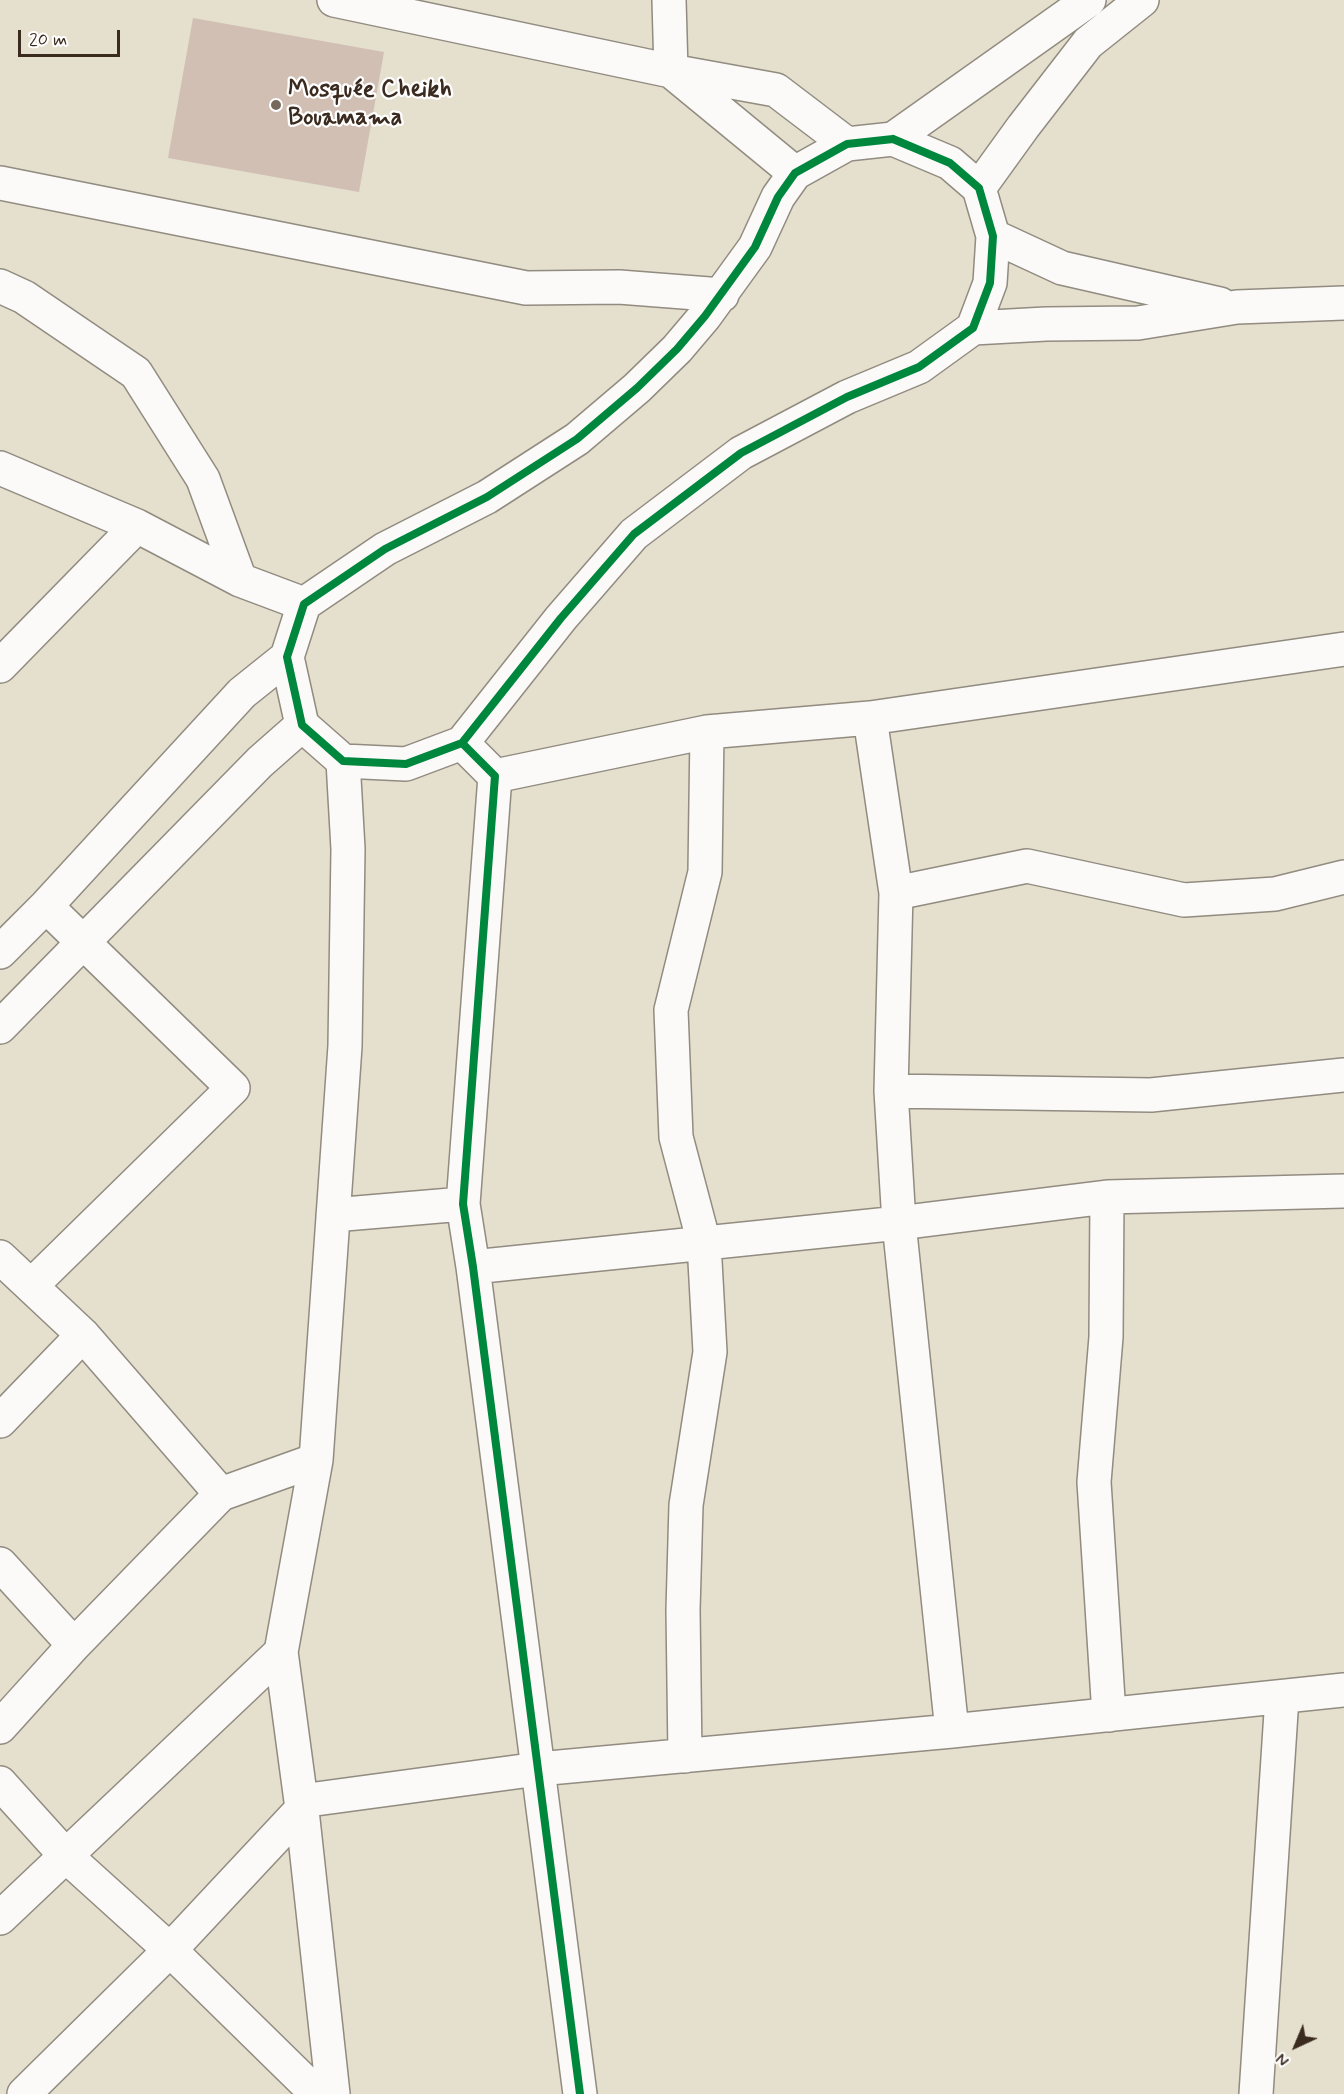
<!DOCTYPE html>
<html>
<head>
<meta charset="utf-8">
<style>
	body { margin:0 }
	#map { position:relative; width:1344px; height:2094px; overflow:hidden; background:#e5dfce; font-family:Mynerve,sans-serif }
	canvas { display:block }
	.north { position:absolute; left:1266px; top:2016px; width:60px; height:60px; -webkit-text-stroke:4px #fff; paint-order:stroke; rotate:224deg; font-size:16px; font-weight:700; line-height:24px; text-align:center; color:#3b2a1e }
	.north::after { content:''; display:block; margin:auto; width:21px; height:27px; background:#3b2a1e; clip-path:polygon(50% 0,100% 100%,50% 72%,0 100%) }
	.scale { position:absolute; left:18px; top:30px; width:102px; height:27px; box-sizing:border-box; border:3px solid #3b2a1e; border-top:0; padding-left:8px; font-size:18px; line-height:21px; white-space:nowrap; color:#3b2a1e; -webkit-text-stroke:4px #fff; paint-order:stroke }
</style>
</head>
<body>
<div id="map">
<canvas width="1344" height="2094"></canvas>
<div class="north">N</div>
<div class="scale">20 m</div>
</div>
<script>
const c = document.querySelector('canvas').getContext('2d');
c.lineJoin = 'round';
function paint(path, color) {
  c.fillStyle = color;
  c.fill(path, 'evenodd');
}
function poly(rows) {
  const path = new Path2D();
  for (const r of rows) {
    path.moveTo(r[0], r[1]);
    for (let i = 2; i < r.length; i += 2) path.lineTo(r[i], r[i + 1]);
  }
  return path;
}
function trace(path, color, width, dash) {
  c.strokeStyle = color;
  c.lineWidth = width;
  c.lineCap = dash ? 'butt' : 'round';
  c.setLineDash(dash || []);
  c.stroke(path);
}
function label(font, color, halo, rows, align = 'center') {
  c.font = font + ' Mynerve,sans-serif';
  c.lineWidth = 4.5;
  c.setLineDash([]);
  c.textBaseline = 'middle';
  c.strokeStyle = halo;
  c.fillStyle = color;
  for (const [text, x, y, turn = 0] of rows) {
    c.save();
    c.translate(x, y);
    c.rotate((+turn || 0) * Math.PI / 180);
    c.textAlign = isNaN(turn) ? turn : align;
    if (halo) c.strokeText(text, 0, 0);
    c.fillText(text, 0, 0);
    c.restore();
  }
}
const building = poly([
	[193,18,384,52,359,192,168,158]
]);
const minor = poly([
	[334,0,671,71,795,173],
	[669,0,671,71,776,90,847,144],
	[893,139,950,163,979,188,993,236,990,283,973,328,919,367,847,397,741,453,634,534,561,618,462,743,406,764,343,761,302,725,287,657,304,604,385,549,487,497,577,439,637,388,677,349,705,316,755,247,778,197,795,173,847,144,893,139],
	[893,139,1089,0],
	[0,183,526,288,619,287,722,295],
	[979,188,1023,127,1088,43,1142,0],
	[993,236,1062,268,1220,304],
	[0,286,24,297,136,373,203,479,240,580,304,604],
	[973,328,1046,324,1138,323,1237,307,1344,303],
	[0,468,137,526,240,580],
	[0,666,137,526],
	[870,718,896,893,891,1091,899,1223,952,1731],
	[462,743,495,776,463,1204,473,1267,580,2094],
	[495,776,707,732,870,718,1344,649],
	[896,893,1027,866,1184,900,1275,894,1344,877],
	[0,952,46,906,242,693,287,657],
	[0,1027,260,762,302,725],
	[891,1091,1151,1095,1344,1075],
	[1107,1197,1106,1337,1094,1482,1109,1715],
	[333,1215,463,1204],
	[0,1257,83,1335,221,1494],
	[473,1267,899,1223,1107,1197,1344,1191],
	[31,1286,233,1088,46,906],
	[0,1421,83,1335],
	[0,1564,74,1645],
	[0,1727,74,1645,221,1494,316,1460],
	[685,1756,683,1610,686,1505,710,1352,704,1243,676,1137,671,1010,705,872,707,732],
	[0,1783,66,1856,170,1950,317,2094],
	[301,1801,538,1769,952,1731,1344,1690],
	[0,1918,281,1652],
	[24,2094,170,1950,301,1810],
	[333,2094,301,1801,281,1652,316,1460,345,1046,348,849,343,761],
	[1256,2094,1282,1697]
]);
const cycleway = poly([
	[893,139,950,163,979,188,993,236,990,283,973,328,919,367,847,397,741,453,634,534,561,618,462,743,406,764,343,761,302,725,287,657,304,604,385,549,487,497,577,439,637,388,677,349,705,316,755,247,778,197,795,173,847,144,893,139],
	[462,743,495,776,463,1204,473,1267,580,2094]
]);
const markers = [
	[276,105,6,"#76695c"]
];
const poiNames = [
	["Mosquée Cheikh",288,91],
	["Bouamama",288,119]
];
paint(building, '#d1bfb4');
trace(minor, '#918b80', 36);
trace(minor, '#fbfaf8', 33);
trace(cycleway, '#00873e', 8);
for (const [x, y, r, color] of markers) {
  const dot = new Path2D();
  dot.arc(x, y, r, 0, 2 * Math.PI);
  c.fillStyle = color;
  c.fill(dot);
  trace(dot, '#fff', 2);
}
label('bold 24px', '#3b2a1e', '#fff', poiNames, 'left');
</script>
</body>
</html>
